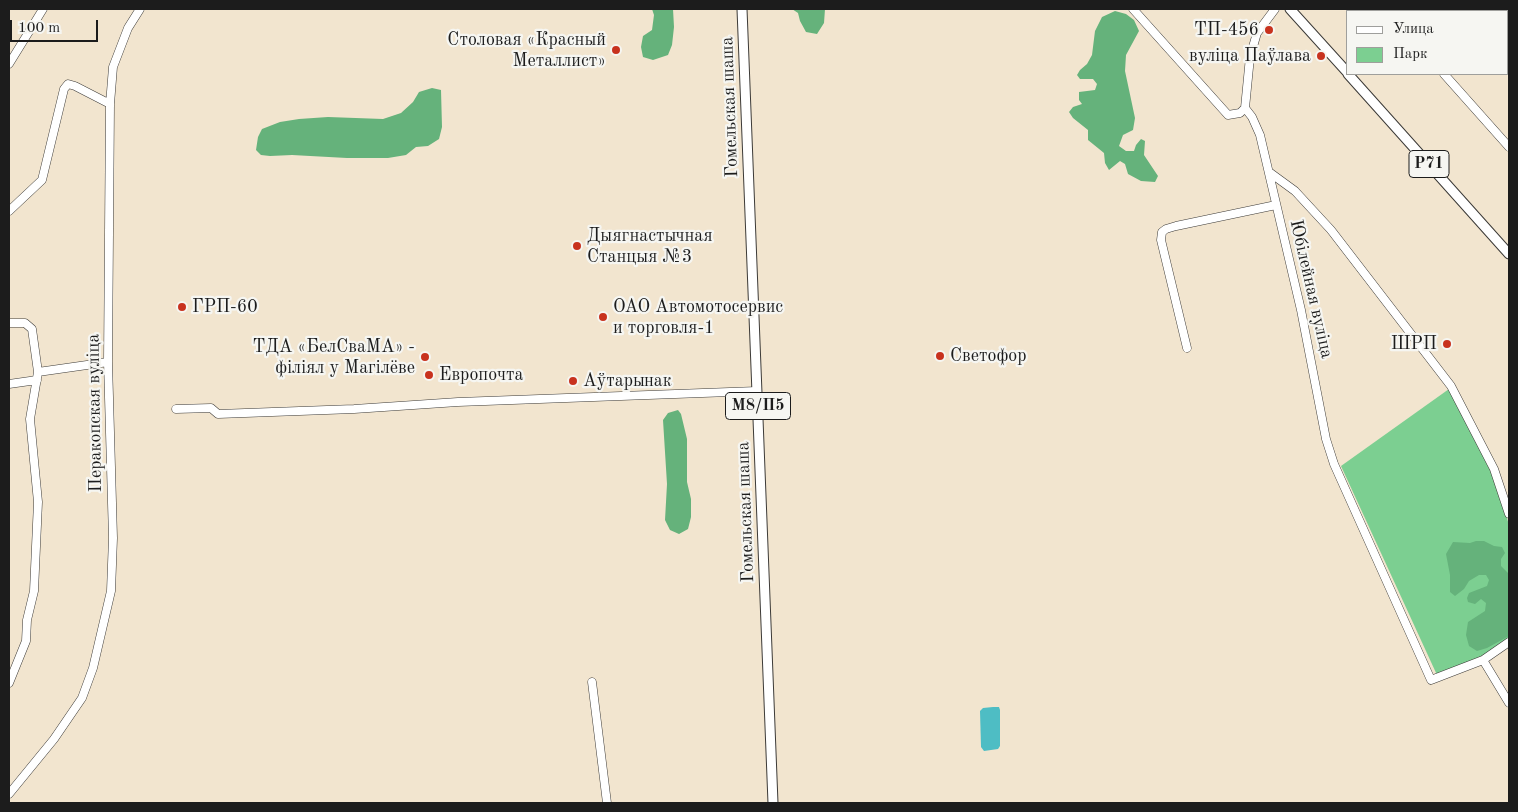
<!DOCTYPE html>
<html>
<head>
<meta charset="utf-8">
<style>
	body { margin:0 }
	#map { position:relative; width:1518px; height:812px; overflow:hidden; background:#f2e5cf; font-family:"Old Standard TT",serif }
	canvas { display:block }
	.frame { position:absolute; inset:0; border:10px solid #1c1c1c; pointer-events:none }
	.legend { position:absolute; left:1346px; top:10px; width:162px; height:65px; box-sizing:border-box; background:#f6f6f2; border:1px solid #9f9f9c; margin:0; padding:6px 9px; list-style:none; font-size:15px; color:#1c1c1c }
	.legend li { display:flex; align-items:center; gap:10px; height:25px }
	.legend b { width:25px; border:1px solid #9f9f9c }
	.scale { position:absolute; left:10px; top:20px; width:88px; height:22px; box-sizing:border-box; border:2px solid #1c1c1c; border-top:0; padding-left:6px; font-size:15px; line-height:18px; white-space:nowrap; color:#1c1c1c; -webkit-text-stroke:4px #f6f6f2; paint-order:stroke }
</style>
</head>
<body>
<div id="map">
<canvas width="1518" height="812"></canvas>
<div class="frame"></div>
<ul class="legend">
<li><b style="height:6px;background:#fff"></b>Улица</li>
<li><b style="height:14px;background:#7ccf91"></b>Парк</li>
</ul>
<div class="scale">100 m</div>
</div>
<script>
const c = document.querySelector('canvas').getContext('2d');
c.lineJoin = 'round';
function paint(path, color) {
  c.fillStyle = color;
  c.fill(path, 'evenodd');
}
function poly(rows) {
  const path = new Path2D();
  for (const r of rows) {
    path.moveTo(r[0], r[1]);
    for (let i = 2; i < r.length; i += 2) path.lineTo(r[i], r[i + 1]);
  }
  return path;
}
function trace(path, color, width, dash) {
  c.strokeStyle = color;
  c.lineWidth = width;
  c.lineCap = dash ? 'butt' : 'round';
  c.setLineDash(dash || []);
  c.stroke(path);
}
function label(font, color, halo, rows, align = 'center') {
  c.font = font + ' "Old Standard TT",serif';
  c.lineWidth = 4.5;
  c.setLineDash([]);
  c.textBaseline = 'middle';
  c.strokeStyle = halo;
  c.fillStyle = color;
  for (const [text, x, y, turn = 0] of rows) {
    c.save();
    c.translate(x, y);
    c.rotate((+turn || 0) * Math.PI / 180);
    c.textAlign = isNaN(turn) ? turn : align;
    if (halo) c.strokeText(text, 0, 0);
    c.fillText(text, 0, 0);
    c.restore();
  }
}
const green = poly([
	[1449,389,1493,472,1509,525,1509,639,1476,661,1437,675,1341,466]
]);
const forest = poly([
	[652,9,673,9,674,27,672,45,668,55,653,60,643,57,641,47,643,36,652,30,654,15],
	[792,9,825,9,824,23,817,34,806,32,800,21,798,13],
	[1115,11,1126,14,1134,20,1139,31,1126,55,1125,71,1135,118,1133,130,1123,135,1119,146,1126,151,1134,151,1136,145,1141,139,1145,141,1144,155,1158,176,1155,182,1141,181,1128,174,1125,164,1120,161,1109,170,1105,163,1104,153,1088,140,1088,130,1073,118,1069,112,1073,107,1082,104,1079,100,1079,92,1095,90,1097,84,1093,79,1080,79,1077,75,1080,70,1087,64,1092,55,1095,31,1102,17],
	[432,88,441,90,442,127,439,139,428,146,416,147,406,155,388,158,347,158,292,155,270,156,261,155,256,150,258,137,262,129,280,122,299,119,328,117,383,119,401,113,413,102,419,92],
	[678,410,681,414,687,439,687,482,691,499,691,517,688,529,679,534,670,530,665,520,667,484,663,420,668,413],
	[1476,541,1484,541,1494,546,1502,547,1505,553,1501,559,1501,566,1509,574,1509,636,1487,648,1477,651,1469,646,1466,635,1468,622,1485,611,1486,603,1481,599,1475,604,1468,602,1467,598,1469,593,1487,586,1489,580,1486,575,1479,575,1469,581,1464,589,1455,596,1450,592,1450,575,1446,554,1453,542,1470,543]
]);
const water = poly([
	[993,707,999,707,1000,710,1000,746,998,749,984,751,981,747,980,711,983,708]
]);
const minor = poly([
	[1133,9,1228,115,1240,113,1245,108,1250,57,1257,33,1275,9],
	[1380,9,1383,11],
	[1464,9,1467,11],
	[1447,11,1450,9],
	[1507,55,1509,58],
	[9,64,43,9],
	[1444,74,1509,147],
	[1245,108,1252,117,1260,135,1301,310,1326,439,1334,464,1431,680,1483,660,1509,642],
	[1269,172,1295,191,1331,230,1451,386,1494,469,1509,514],
	[9,211,42,180,64,89,68,84,75,86,110,104],
	[9,323,25,323,32,329,38,372,30,419,38,502,34,591,27,620,26,641,9,683],
	[1187,348,1161,240,1162,232,1166,229,1176,226,1276,205],
	[38,372,108,362],
	[9,384,37,380],
	[176,409,211,408,218,414,354,409,458,402,757,391],
	[1483,660,1509,703],
	[592,682,607,803],
	[9,794,54,739,82,698,93,668,111,591,113,538,108,362,110,104,113,67,128,28,140,9]
]);
const major = poly([
	[742,9,773,803],
	[1290,9,1347,72],
	[1348,74,1509,254]
]);
const markers = [
	[1269,30,5,"#c8321e"],
	[616,50,5,"#c8321e"],
	[1321,56,5,"#c8321e"],
	[577,246,5,"#c8321e"],
	[182,307,5,"#c8321e"],
	[603,317,5,"#c8321e"],
	[1447,344,5,"#c8321e"],
	[940,356,5,"#c8321e"],
	[425,357,5,"#c8321e"],
	[429,375,5,"#c8321e"],
	[573,381,5,"#c8321e"]
];
const shields = [
	[1429,164,40],
	[758,406,65]
];
const shieldNames = [
	["Р71",1429,164],
	["М8/П5",758,406]
];
const poiNames = [
	["ТП-456",1259,30,"right"],
	["Столовая «Красный",606,40,"right"],
	["Металлист»",606,61,"right"],
	["вуліца Паўлава",1311,56,"right"],
	["Дыягнастычная",587,236],
	["Станцыя №3",587,257],
	["ГРП-60",192,307],
	["ОАО Автомотосервис",613,307],
	["и торговля-1",613,328],
	["ШРП",1437,344,"right"],
	["ТДА «БелСваМА» -",415,347,"right"],
	["філіял у Магілёве",415,368,"right"],
	["Светофор",950,356],
	["Европочта",439,375],
	["Аўтарынак",583,381]
];
const streetNames = [
	["Гомельская шаша",730,107,-92],
	["Юбілейная вуліца",1311,289,77],
	["Перакопская вуліца",95,413,-91],
	["Гомельская шаша",746,512,-92]
];
paint(green, '#7ccf91');
paint(forest, '#65b27b');
paint(water, '#4ebdc4');
trace(minor, '#3c3a37', 9);
trace(major, '#3c3a37', 11);
trace(minor, '#fff', 8);
trace(major, '#fff', 9);
for (const [x, y, r, color] of markers) {
  const dot = new Path2D();
  dot.arc(x, y, r, 0, 2 * Math.PI);
  c.fillStyle = color;
  c.fill(dot);
  trace(dot, '#f6f6f2', 2);
}
for (const [x, y, w] of shields) {
  const box = new Path2D();
  box.roundRect(x - w / 2, y - 13.5, w, 27, 4);
  c.fillStyle = '#f6f6f2';
  c.fill(box);
  trace(box, '#1c1c1c', 1);
}
label('bold 16px', '#1c1c1c', null, shieldNames);
label('18px', '#1c1c1c', '#f6f6f2', poiNames, 'left');
label('18px', '#1c1c1c', '#f6f6f2', streetNames);
</script>
</body>
</html>
